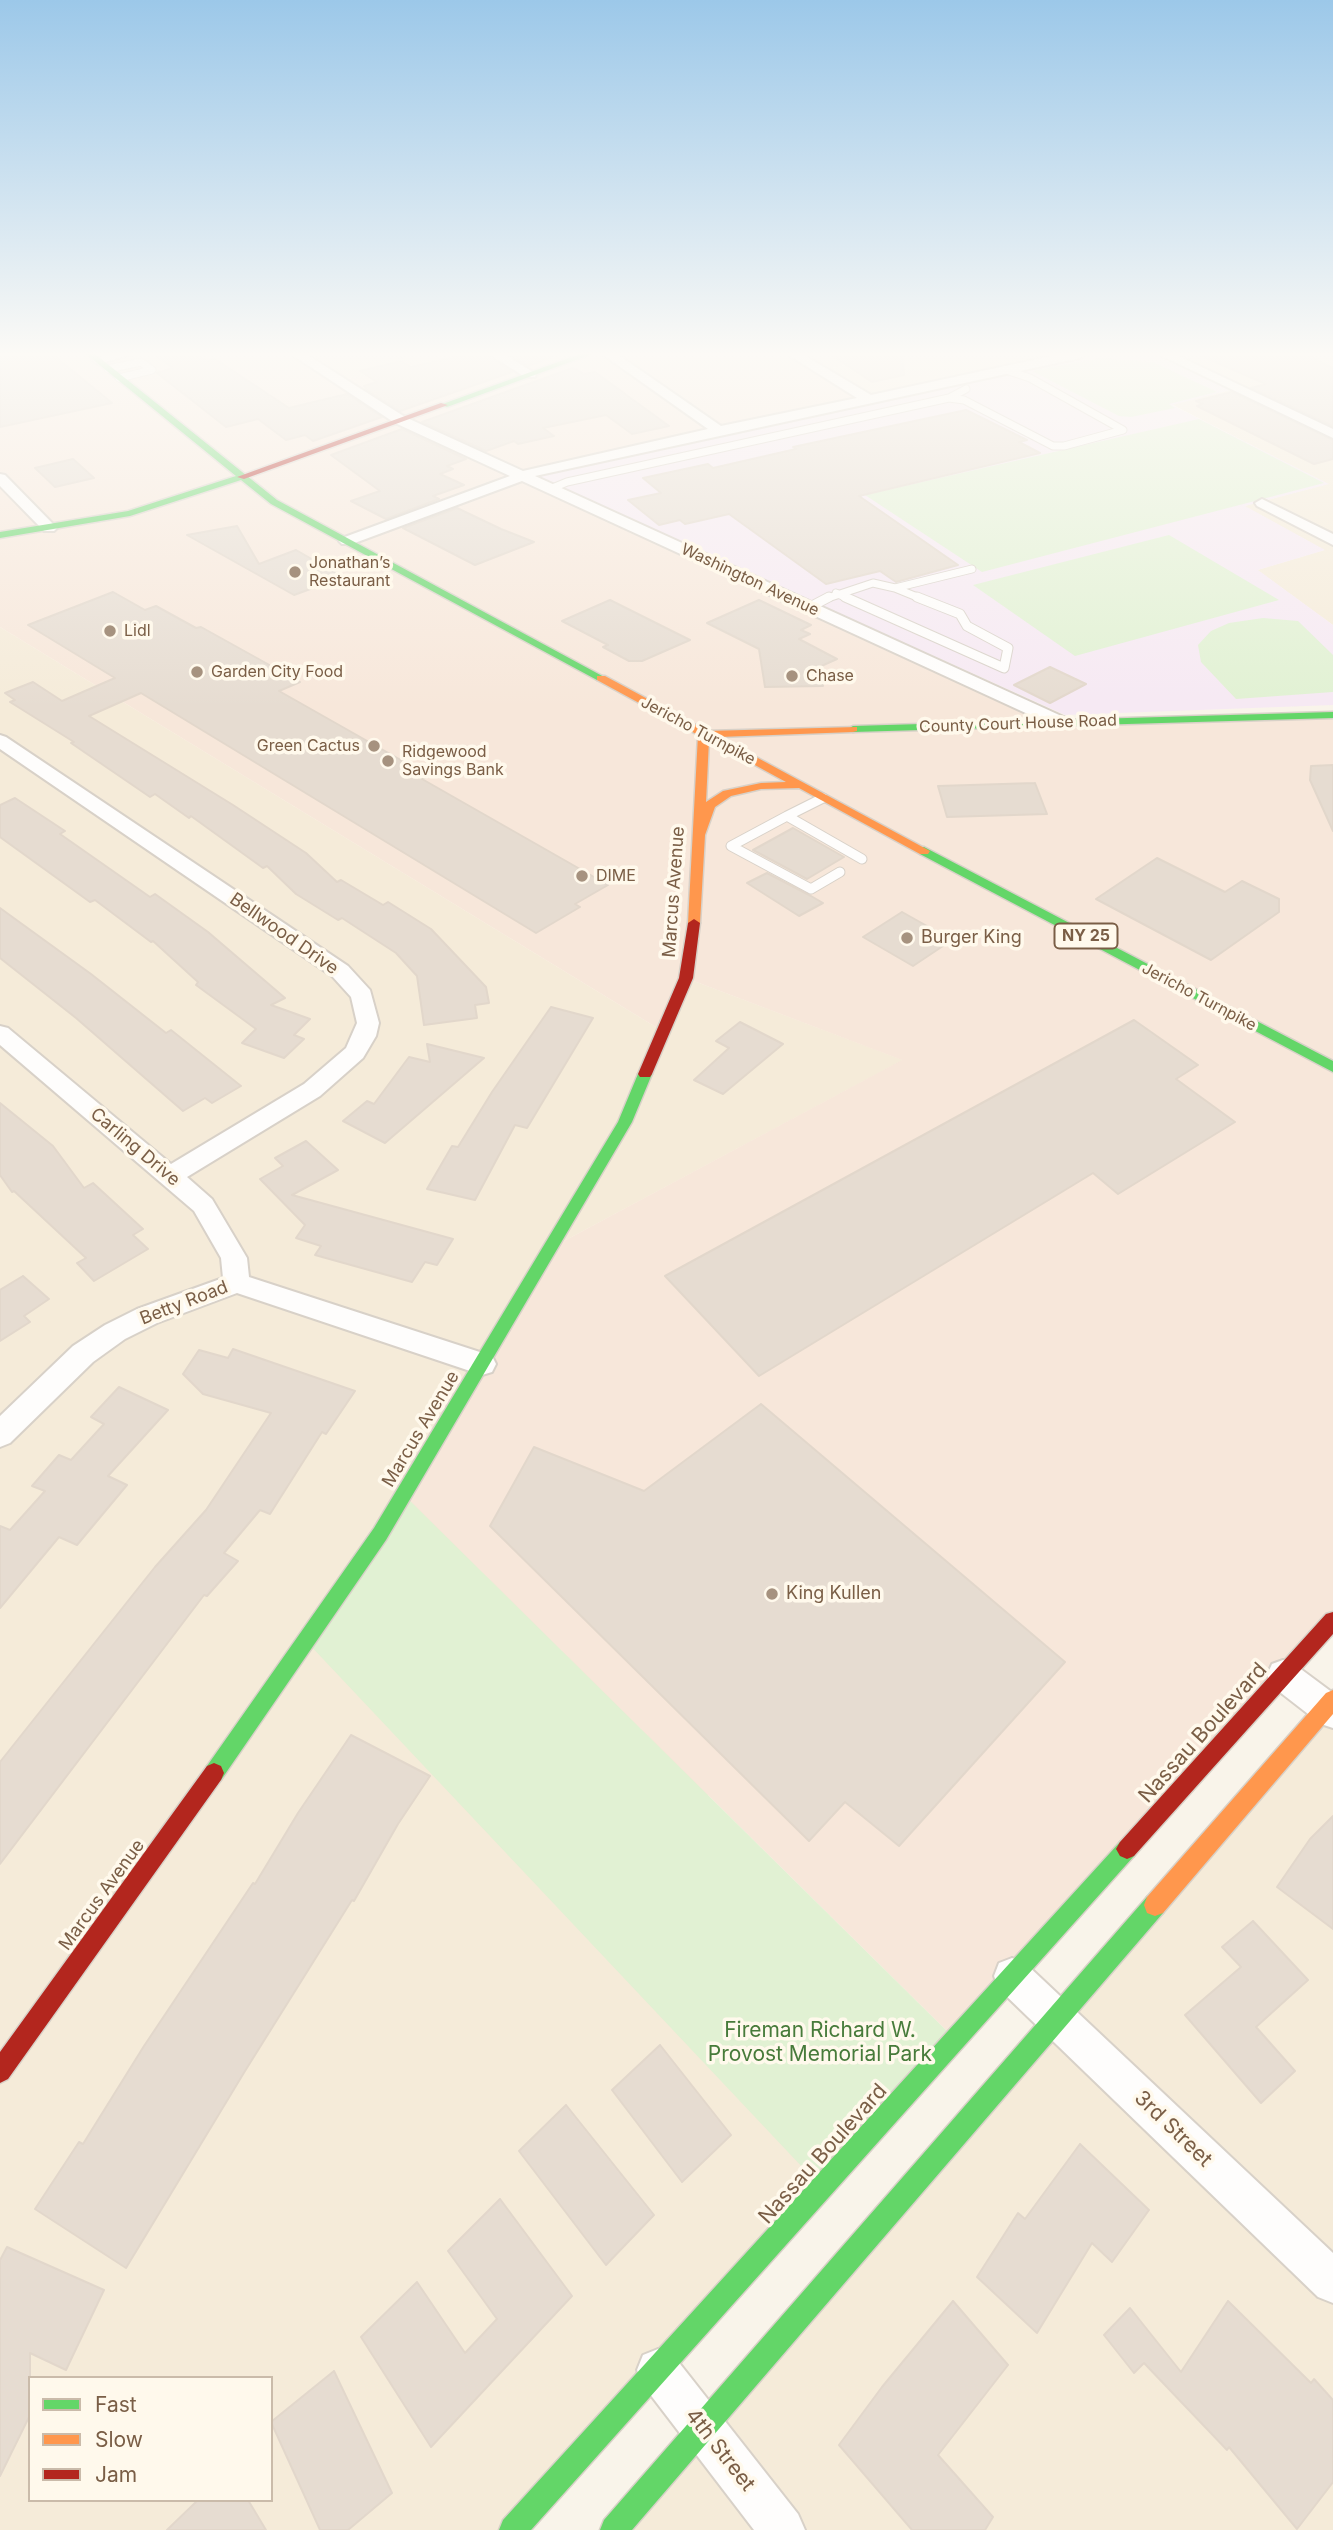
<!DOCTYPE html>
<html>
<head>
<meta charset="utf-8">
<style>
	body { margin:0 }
	#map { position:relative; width:1333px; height:2530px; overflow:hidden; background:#f9f4ea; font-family:Inter,sans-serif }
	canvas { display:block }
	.legend { position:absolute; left:28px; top:2376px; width:245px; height:126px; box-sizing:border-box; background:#fff9ec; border:2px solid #cabbaa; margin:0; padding:9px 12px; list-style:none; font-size:21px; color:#7a5e46 }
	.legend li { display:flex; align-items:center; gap:14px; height:35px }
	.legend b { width:35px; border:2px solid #cabbaa }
</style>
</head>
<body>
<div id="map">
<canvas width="1333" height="2530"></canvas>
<ul class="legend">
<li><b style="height:9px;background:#63d668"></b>Fast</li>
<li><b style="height:9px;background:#ff974d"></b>Slow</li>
<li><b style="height:9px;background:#b3261e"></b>Jam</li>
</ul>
</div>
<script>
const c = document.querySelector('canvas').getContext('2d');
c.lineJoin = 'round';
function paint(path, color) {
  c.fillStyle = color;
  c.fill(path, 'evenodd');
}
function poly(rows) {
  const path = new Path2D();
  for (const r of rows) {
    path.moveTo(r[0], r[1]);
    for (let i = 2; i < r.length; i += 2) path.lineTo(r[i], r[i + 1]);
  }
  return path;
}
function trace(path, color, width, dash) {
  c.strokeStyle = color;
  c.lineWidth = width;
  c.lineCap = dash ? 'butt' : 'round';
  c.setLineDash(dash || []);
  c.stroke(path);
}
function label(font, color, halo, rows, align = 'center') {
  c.font = font + ' Inter,sans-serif';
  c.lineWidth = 7;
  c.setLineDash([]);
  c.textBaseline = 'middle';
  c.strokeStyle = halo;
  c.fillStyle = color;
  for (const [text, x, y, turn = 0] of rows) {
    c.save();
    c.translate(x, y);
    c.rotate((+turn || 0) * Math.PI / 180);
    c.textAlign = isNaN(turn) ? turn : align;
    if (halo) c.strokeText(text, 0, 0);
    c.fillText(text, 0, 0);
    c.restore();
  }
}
const residential = poly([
	[297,354,397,354,413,365,338,381],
	[901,354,1084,354,869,399,821,370],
	[1161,354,1333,354,1333,625,1257,570,1324,550,1244,506,1327,484,1171,404,1233,389],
	[0,627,664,1032,686,978,903,1060,551,1248,821,2187,513,2530,0,2530],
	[30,2378,271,2378,271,2500,30,2500],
	[1333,1699,1333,2530,614,2530]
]);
const commercial = poly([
	[0,354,297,354,338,381,412,365,397,354,899,354,822,370,869,399,523,475,1062,723,1333,715,1333,1620,955,2039,404,1495,551,1248,902,1060,686,978,664,1032,0,627]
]);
const education = poly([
	[1084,354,1161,354,1234,389,1172,405,1329,484,1245,506,1325,550,1258,570,1333,625,1333,705,1065,715,530,474]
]);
const green = poly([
	[1100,358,1153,362,1217,392,1169,404,1175,408,1131,417,1119,416,1032,371],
	[1199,419,1324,483,982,572,865,495],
	[1169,535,1279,600,1075,656,973,585],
	[1263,618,1298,621,1333,655,1333,692,1236,699,1201,662,1198,645,1211,631,1229,623],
	[404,1495,955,2039,821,2187,307,1642]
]);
const building = poly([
	[0,354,52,354,112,403,0,427,0,354],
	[154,354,197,354,207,361,215,359,289,408,347,394,382,417,313,441,305,435,286,440,258,419,226,427,157,373,173,368,154,354],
	[469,354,486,354,512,372,400,411,367,390,364,386,377,382,360,371,401,361,411,367,469,354],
	[509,354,546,354,552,357,528,366,509,354],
	[830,354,902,354,904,375,872,382,830,354],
	[1197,354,1305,354,1333,368,1333,426,1251,388,1266,384,1197,354],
	[573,368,584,374,595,372,669,426,632,434,606,415,543,428,554,436,518,444,514,441,486,451,422,422,573,368],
	[1232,392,1333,440,1333,459,1314,464,1197,406,1203,404,1196,401,1232,392],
	[966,410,1027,440,1019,442,1040,453,859,496,958,565,907,579,896,582,880,571,826,584,729,514,685,524,680,520,659,525,628,500,661,493,643,478,708,464,713,468,796,449,793,447,966,410],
	[402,429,466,459,447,466,453,469,440,474,464,485,433,496,439,499,386,519,351,501,380,491,331,455,402,429],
	[73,459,94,478,55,487,35,468,73,459],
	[457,508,501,529,534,542,475,565,403,528,457,508],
	[237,526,259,564,296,550,343,577,294,595,187,535,237,526],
	[113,592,145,610,156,606,196,628,201,627,300,682,279,691,429,776,422,779,608,885,575,904,580,907,536,933,141,693,89,716,233,805,306,853,337,882,341,880,383,905,388,902,431,929,486,987,489,1003,475,1005,477,1018,424,1025,417,976,396,953,342,918,338,920,296,894,267,866,263,868,191,816,189,818,155,794,150,797,71,743,74,742,10,702,15,700,5,693,33,682,62,701,115,678,28,625,113,592],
	[610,600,690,640,642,661,629,661,603,647,608,645,562,621,610,600],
	[759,600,811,625,801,630,810,634,799,639,837,659,819,667,823,686,765,687,759,649,707,623,759,600],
	[1050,667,1086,684,1050,703,1014,685,1050,667],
	[1333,765,1333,831,1310,780,1311,766,1333,765],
	[1035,783,1047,814,947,817,938,786,1035,783],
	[15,798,65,831,60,834,150,897,155,894,208,932,285,998,271,1005,310,1019,294,1035,304,1039,284,1058,242,1043,256,1029,196,985,198,982,153,941,151,942,95,900,90,902,0,837,0,805,15,798],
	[793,828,844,857,807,879,753,850,793,828],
	[1157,858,1225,892,1242,881,1279,899,1279,912,1211,960,1096,899,1157,858],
	[767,873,811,896,823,903,799,916,747,883,767,873],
	[0,908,91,974,166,1033,171,1030,241,1086,212,1103,205,1098,183,1111,76,1018,0,958,0,908],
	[902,912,952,940,913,966,863,937,902,912],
	[551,1007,593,1018,527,1128,515,1125,475,1200,427,1189,452,1146,458,1147,492,1092,551,1007],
	[1134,1020,1198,1065,1176,1079,1235,1122,1118,1194,1093,1173,759,1376,665,1276,1134,1020],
	[740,1022,783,1044,723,1094,694,1080,729,1048,716,1041,740,1022],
	[427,1044,484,1058,385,1143,343,1121,367,1101,374,1104,409,1057,430,1062,427,1044],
	[0,1103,53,1146,84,1188,93,1183,143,1229,133,1235,148,1249,94,1281,77,1263,86,1258,14,1191,12,1192,0,1175,0,1103],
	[306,1141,338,1170,292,1195,453,1239,437,1265,425,1262,412,1282,315,1255,321,1246,296,1238,305,1225,260,1179,283,1166,275,1158,306,1141],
	[23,1276,49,1299,24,1316,30,1322,0,1341,0,1290,23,1276],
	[233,1349,355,1391,326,1434,322,1432,270,1514,260,1510,224,1553,238,1561,207,1596,204,1595,0,1864,0,1762,155,1567,206,1510,271,1413,203,1394,183,1374,199,1350,228,1358,233,1349],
	[119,1387,168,1410,108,1476,127,1485,77,1545,59,1537,0,1608,0,1526,10,1530,45,1491,32,1486,59,1455,71,1460,104,1424,91,1417,119,1387],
	[761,1404,1065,1662,899,1846,845,1802,809,1841,490,1526,534,1447,644,1491,761,1404],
	[351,1735,430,1776,398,1824,354,1901,352,1900,245,2071,126,2268,35,2209,79,2142,83,2144,144,2046,253,1883,255,1884,298,1813,351,1735],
	[1333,1816,1333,1929,1277,1887,1310,1839,1333,1816],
	[1253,1921,1308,1980,1256,2027,1295,2071,1261,2103,1185,2015,1241,1967,1222,1947,1253,1921],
	[660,2045,731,2135,682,2182,612,2090,660,2045],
	[566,2105,654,2215,606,2265,519,2151,566,2105],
	[1080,2144,1149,2210,1112,2262,1092,2243,1037,2333,977,2277,1018,2213,1025,2219,1080,2144],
	[500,2199,572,2296,431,2447,361,2337,417,2282,465,2353,497,2319,448,2251,500,2199],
	[7,2247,104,2290,66,2370,30,2353,30,2415,0,2476,0,2260,7,2247],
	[953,2301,1008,2365,938,2455,993,2517,985,2530,912,2530,839,2445,882,2387,953,2301],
	[1228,2301,1311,2383,1314,2379,1333,2400,1333,2482,1297,2529,1229,2447,1227,2450,1144,2363,1134,2373,1104,2335,1130,2308,1181,2372,1228,2301],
	[334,2371,392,2493,348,2530,320,2530,271,2422,334,2371],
	[198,2500,248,2500,266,2530,167,2530,198,2500]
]);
const laneFar1 = poly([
	[108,369,141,362,152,370,119,378],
	[949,398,964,400,1053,446,1064,446,1123,430,1030,378,1006,370],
	[550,489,567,482,949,398,966,389],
	[895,588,922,599],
	[836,593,849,599],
	[825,599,873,583,895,588,972,569]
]);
const lane = poly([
	[845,597,1004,668,1008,648,967,626,960,614,917,597],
	[810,607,829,597],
	[787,816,823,798],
	[840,872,811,889,731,846,787,816,862,859]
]);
const street = poly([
	[107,354,132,354,98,364,92,360,107,354],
	[291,354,306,354,405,417,523,471,708,429,602,354,617,354,721,426,857,398,787,354,802,354,871,395,1061,354,1086,354,1080,358,535,476,1068,719,1071,723,1062,728,1056,727,522,481,352,544,342,544,339,541,342,538,510,476,395,423,291,354],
	[489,354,504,354,536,374,535,377,525,377,489,354],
	[1158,354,1174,354,1333,429,1333,438,1158,354],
	[0,474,5,475,54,525,57,528,54,531,44,531,0,486,0,474],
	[1262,499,1333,534,1333,545,1257,506,1255,503,1262,499],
	[0,735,6,737,348,966,370,990,379,1023,376,1036,363,1058,320,1096,187,1177,212,1199,247,1258,249,1277,492,1356,496,1364,492,1372,482,1375,237,1293,157,1323,125,1339,93,1362,10,1443,0,1447,0,1416,73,1346,105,1325,137,1309,223,1278,221,1258,194,1211,0,1045,0,1026,8,1028,171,1164,304,1084,346,1048,357,1023,351,997,332,976,0,749,0,735],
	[1283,1660,1294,1664,1333,1693,1333,1728,1321,1724,1272,1686,1267,1675,1272,1664,1283,1660],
	[1012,1958,1025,1963,1333,2253,1333,2303,1318,2297,999,1989,994,1976,999,1963,1012,1958],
	[658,2349,673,2355,798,2514,805,2530,754,2530,643,2385,637,2370,643,2355,658,2349]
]);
const fast = poly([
	[86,354,95,354,277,500,606,678,597,680,271,504,241,480,130,516,0,538,0,532,128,511,236,476,86,354],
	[580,354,592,354,447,407,440,405,580,354],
	[1333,712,1333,718,853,732,848,729,853,726,1333,712],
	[924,847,1333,1061,1333,1072,920,854,920,848,924,847],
	[645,1069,652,1074,632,1122,386,1540,221,1780,214,1783,207,1780,204,1773,207,1766,374,1528,618,1122,638,1074,645,1069],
	[1127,1839,1134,1842,1138,1849,1134,1856,531,2530,499,2530,503,2520,1120,1842,1127,1839],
	[1155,1894,1163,1897,1166,1905,1163,1913,632,2530,600,2530,604,2520,1147,1897,1155,1894]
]);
const slow = poly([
	[597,676,605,676,707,731,857,727,857,731,853,732,719,737,930,851,928,854,920,854,799,788,761,789,731,796,715,807,705,835,700,923,694,927,690,926,688,923,698,735,597,680,597,676],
	[709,740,786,782,761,783,723,791,706,802,709,740],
	[1333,1690,1333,1714,1163,1913,1155,1916,1147,1913,1144,1905,1147,1897,1326,1693,1333,1690]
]);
const jam = poly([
	[441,403,448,405,244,479,237,477,441,403],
	[694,919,700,923,693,978,652,1074,650,1077,640,1077,638,1074,679,978,688,923,694,919],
	[1333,1612,1333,1634,1134,1856,1127,1859,1120,1856,1116,1849,1120,1842,1326,1614,1333,1612],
	[214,1763,221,1766,224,1773,221,1780,8,2079,0,2083,0,2052,207,1766,214,1763]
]);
const markers = [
	[295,572,7,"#a6927f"],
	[110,631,7,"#a6927f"],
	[197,672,7,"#a6927f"],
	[792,676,7,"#a6927f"],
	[374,746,7,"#a6927f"],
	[388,761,7,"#a6927f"],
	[582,876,7,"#a6927f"],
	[907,938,7,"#a6927f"],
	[772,1594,7,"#a6927f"]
];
const farPoinames = [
	["Jonathan’s",309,563],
	["Restaurant",309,581],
	["Lidl",124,631],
	["Garden City Food",211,672],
	["Chase",806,676],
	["Green Cactus",360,746,"right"],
	["Ridgewood",402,752],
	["Savings Bank",402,770],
	["DIME",596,876]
];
const farStreetnames = [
	["Washington Avenue",750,580,25],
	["County Court House Road",1018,724,-2],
	["Jericho Turnpike",698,731,28],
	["Jericho Turnpike",1199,997,28]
];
const shields = [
	[1086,936,63]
];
const shieldNames = [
	["NY 25",1086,936]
];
const streetNames = [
	["Marcus Avenue",674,892,-86],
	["Bellwood Drive",284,934,35],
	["Carling Drive",135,1147,40],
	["Betty Road",184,1303,-21],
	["Marcus Avenue",421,1429,-59],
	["Marcus Avenue",102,1895,-54]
];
const poiNames = [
	["Burger King",921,938],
	["King Kullen",786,1594]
];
const nearStreetnames = [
	["Nassau Boulevard",1203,1733,-48],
	["3rd Street",1173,2129,44],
	["Nassau Boulevard",823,2154,-48],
	["4th Street",720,2450,52]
];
const nearParknames = [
	["Fireman Richard W.",820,2031],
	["Provost Memorial Park",820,2055]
];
paint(residential, '#f5ebd9');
paint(commercial, '#f7e7da');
paint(education, '#f6e9f3');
paint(green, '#e1f1d3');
paint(building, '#e6dcd1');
trace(building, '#e2d7cb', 2);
trace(laneFar1, '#d8d1c8', 9);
trace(lane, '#d8d1c8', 11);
trace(street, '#d8d1c8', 4);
trace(fast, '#d8d1c8', 3);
trace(slow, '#d8d1c8', 3);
trace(jam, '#d8d1c8', 3);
trace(laneFar1, '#fefdfc', 7);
trace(lane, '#fefdfc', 9);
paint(street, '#fefdfc');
paint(fast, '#63d668');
paint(slow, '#ff974d');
paint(jam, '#b3261e');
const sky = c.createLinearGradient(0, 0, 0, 708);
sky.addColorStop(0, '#9cc8e9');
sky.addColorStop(0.5, '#fcfaf6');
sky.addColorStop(1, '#fcfaf600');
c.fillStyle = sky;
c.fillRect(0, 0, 1333, 708);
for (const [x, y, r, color] of markers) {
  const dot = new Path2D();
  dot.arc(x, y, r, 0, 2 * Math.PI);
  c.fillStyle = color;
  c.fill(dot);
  trace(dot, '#fff9ec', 2.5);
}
label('16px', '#7a5e46', '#fff9ec', farPoinames, 'left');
label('16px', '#7a5e46', '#fff9ec', farStreetnames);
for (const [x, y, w] of shields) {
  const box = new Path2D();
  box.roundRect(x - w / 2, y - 12.5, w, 25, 5);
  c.fillStyle = '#fff9ec';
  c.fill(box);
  trace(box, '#7a5e46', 2);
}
label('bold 16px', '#7a5e46', null, shieldNames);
label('18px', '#7a5e46', '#fff9ec', streetNames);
label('18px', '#7a5e46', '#fff9ec', poiNames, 'left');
label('21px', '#7a5e46', '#fff9ec', nearStreetnames);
label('21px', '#477b3a', '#fff9ec', nearParknames);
</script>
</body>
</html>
